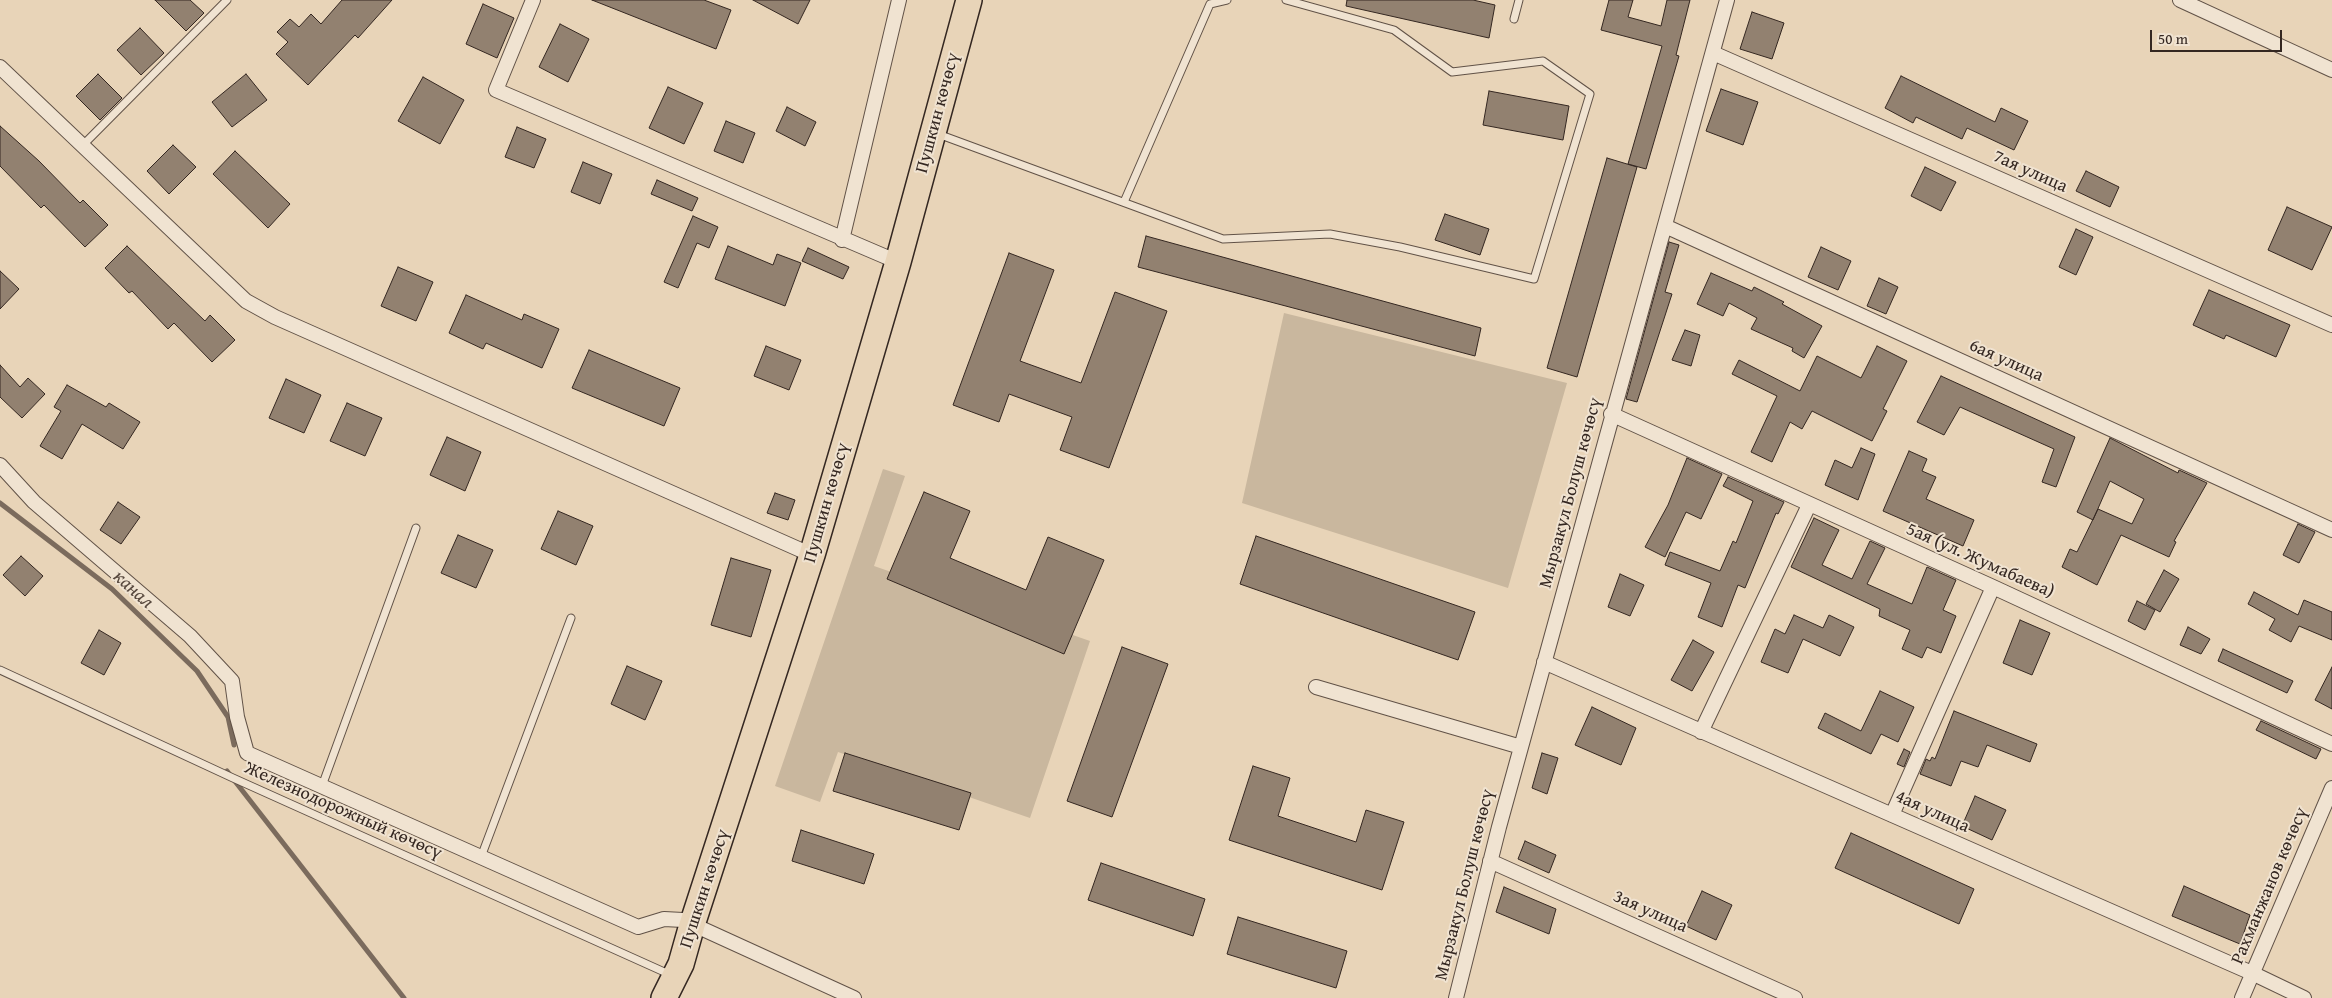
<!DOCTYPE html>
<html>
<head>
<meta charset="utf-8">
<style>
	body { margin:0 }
	#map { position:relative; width:2332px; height:998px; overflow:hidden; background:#e8d4b8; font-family:"Gentium Book Plus",serif }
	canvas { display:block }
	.scale { position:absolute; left:2150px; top:30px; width:132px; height:22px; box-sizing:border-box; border:2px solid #342721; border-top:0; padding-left:6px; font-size:15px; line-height:18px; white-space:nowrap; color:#342721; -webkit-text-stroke:4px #f0e3d1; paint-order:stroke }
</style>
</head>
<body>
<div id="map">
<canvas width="2332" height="998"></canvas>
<div class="scale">50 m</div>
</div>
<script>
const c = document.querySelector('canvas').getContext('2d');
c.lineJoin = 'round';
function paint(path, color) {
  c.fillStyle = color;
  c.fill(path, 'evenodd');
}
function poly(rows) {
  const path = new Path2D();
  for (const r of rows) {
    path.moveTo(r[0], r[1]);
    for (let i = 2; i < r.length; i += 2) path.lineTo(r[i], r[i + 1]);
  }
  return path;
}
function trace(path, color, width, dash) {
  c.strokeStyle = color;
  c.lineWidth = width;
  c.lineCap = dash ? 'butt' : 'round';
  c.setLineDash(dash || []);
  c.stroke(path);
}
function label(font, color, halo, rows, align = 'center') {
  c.font = font + ' "Gentium Book Plus",serif';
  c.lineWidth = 4;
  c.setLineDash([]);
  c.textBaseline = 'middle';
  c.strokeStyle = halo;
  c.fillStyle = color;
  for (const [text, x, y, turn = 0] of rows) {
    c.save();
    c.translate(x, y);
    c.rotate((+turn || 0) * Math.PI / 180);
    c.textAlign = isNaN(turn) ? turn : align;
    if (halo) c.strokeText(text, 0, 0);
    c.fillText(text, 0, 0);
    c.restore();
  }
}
const green = poly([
	[1284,313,1567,383,1508,588,1242,503],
	[883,469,905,476,874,566,1090,641,1030,818,838,752,820,802,775,786]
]);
const stream = poly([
	[0,503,112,589,197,671,228,717,234,745],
	[227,771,404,998]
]);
const building = poly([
	[155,0,190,0,204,13,186,31,155,0],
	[342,0,392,0,358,38,355,35,308,85,276,54,288,42,277,32,290,19,299,27,311,14,321,24,342,0],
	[592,0,704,0,731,10,716,49,592,0],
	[753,0,810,0,798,24,753,0],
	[1347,0,1473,0,1495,5,1489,38,1346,6,1347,0],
	[1609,0,1633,0,1628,17,1661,26,1667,0,1690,0,1676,55,1679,56,1646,169,1628,164,1662,46,1601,30,1609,0],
	[483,4,514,18,497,58,466,44,483,4],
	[1752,12,1784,23,1772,59,1740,49,1752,12],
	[560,24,589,39,568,82,539,67,560,24],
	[140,28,164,53,141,75,117,50,140,28],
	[98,74,122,98,100,120,76,96,98,74],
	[246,74,267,100,232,127,212,102,246,74],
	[1901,76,1995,122,2001,108,2028,121,2014,150,1967,128,1962,139,1916,117,1913,123,1885,108,1901,76],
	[423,77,464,100,440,144,398,121,423,77],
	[668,87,703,103,684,144,649,128,668,87],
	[1721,89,1758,102,1743,145,1706,131,1721,89],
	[1489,91,1569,106,1563,140,1483,125,1489,91],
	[787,107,816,122,805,146,776,131,787,107],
	[726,121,755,133,743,163,714,151,726,121],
	[0,126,39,161,80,203,83,200,108,225,85,247,44,205,41,208,0,166,0,126],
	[517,127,546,139,534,168,505,157,517,127],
	[173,145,196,167,169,194,147,171,173,145],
	[235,151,290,204,268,228,213,174,235,151],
	[1607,158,1637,167,1577,377,1547,368,1607,158],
	[583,162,612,174,600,204,571,192,583,162],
	[1925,167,1956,182,1941,211,1911,196,1925,167],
	[2086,171,2119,187,2110,207,2076,191,2086,171],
	[657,180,698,198,692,211,651,194,657,180],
	[2287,207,2332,227,2312,270,2268,250,2287,207],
	[1445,214,1489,229,1480,255,1435,240,1445,214],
	[693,216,718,227,709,248,697,243,678,288,664,282,693,216],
	[2076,229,2093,237,2076,275,2059,267,2076,229],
	[1146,236,1481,328,1475,356,1138,267,1146,236],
	[1669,242,1679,245,1665,292,1672,294,1637,402,1626,399,1669,242],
	[127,246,205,321,210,315,235,340,212,362,174,323,168,329,132,291,129,293,105,268,127,246],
	[728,246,773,265,777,254,801,263,785,306,715,279,728,246],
	[1821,247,1851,261,1838,290,1808,277,1821,247],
	[808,248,849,267,843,279,802,261,808,248],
	[1009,253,1054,270,1020,361,1081,383,1115,292,1167,311,1109,468,1060,450,1072,417,1009,394,999,422,953,405,1009,253],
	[398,267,433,282,416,321,381,306,398,267],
	[0,271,19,289,0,309,0,271],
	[1711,273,1752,291,1754,287,1784,302,1782,304,1822,326,1804,358,1792,351,1793,348,1751,329,1757,318,1729,303,1723,316,1697,304,1711,273],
	[1879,278,1898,287,1886,314,1867,306,1879,278],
	[2209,290,2290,325,2276,357,2226,335,2224,339,2193,325,2209,290],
	[466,295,522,320,524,314,559,329,542,368,486,343,483,349,449,333,466,295],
	[1685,330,1700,335,1691,366,1672,360,1685,330],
	[766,346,801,360,789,390,754,376,766,346],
	[1877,346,1907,361,1883,409,1887,411,1872,441,1812,411,1802,429,1790,422,1772,462,1751,452,1777,396,1732,374,1739,360,1800,391,1817,356,1861,378,1877,346],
	[589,350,680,388,664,426,572,388,589,350],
	[0,365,20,387,28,378,45,394,22,418,0,397,0,365],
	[1941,376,2075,437,2056,487,2042,482,2054,449,1960,407,1944,435,1917,422,1941,376],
	[286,379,321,395,304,433,269,418,286,379],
	[67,385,106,407,109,403,140,422,123,449,82,424,62,459,40,446,61,411,54,407,67,385],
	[347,403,382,418,365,456,330,441,347,403],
	[447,437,481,452,465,491,430,475,447,437],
	[2110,438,2178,473,2179,470,2207,483,2174,541,2176,542,2169,557,2121,535,2097,585,2062,567,2070,549,2077,552,2098,509,2132,524,2144,499,2110,481,2093,520,2077,512,2110,438],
	[1861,448,1875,454,1858,500,1825,485,1835,460,1852,468,1861,448],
	[1909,451,1927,459,1922,471,1936,477,1926,499,1974,520,1963,546,1883,511,1909,451],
	[1687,458,1722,474,1701,519,1686,512,1665,557,1645,547,1668,505,1687,458],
	[1728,477,1784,502,1778,514,1776,513,1745,588,1738,585,1722,627,1698,617,1711,583,1665,565,1670,552,1720,571,1733,541,1736,543,1753,501,1723,486,1728,477],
	[924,492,970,511,950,558,1026,590,1048,537,1104,560,1064,654,887,579,924,492],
	[775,493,795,500,788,520,767,513,775,493],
	[118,502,140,517,121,544,100,530,118,502],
	[558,511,593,526,576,565,541,549,558,511],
	[1814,518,1839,530,1822,565,1852,579,1870,541,1885,548,1867,584,1912,604,1927,567,1956,580,1943,610,1956,616,1941,653,1927,647,1922,658,1902,649,1910,630,1879,616,1880,609,1791,567,1814,518],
	[2298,524,2315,532,2299,563,2283,555,2298,524],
	[458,535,493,550,476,588,441,573,458,535],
	[1256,536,1475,612,1458,660,1240,584,1256,536],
	[21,556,43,576,25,596,3,575,21,556],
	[731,558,771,570,751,637,711,625,731,558],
	[2164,570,2179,579,2160,612,2146,604,2164,570],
	[1620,574,1644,585,1630,616,1608,607,1620,574],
	[2254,592,2298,615,2304,600,2332,612,2332,640,2299,626,2291,642,2269,630,2275,619,2248,604,2254,592],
	[2137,601,2155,610,2145,630,2128,621,2137,601],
	[1794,615,1823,628,1829,615,1854,627,1840,656,1803,639,1788,673,1761,662,1775,629,1785,634,1794,615],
	[2020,620,2050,633,2032,675,2003,663,2020,620],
	[2188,627,2210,639,2201,654,2180,645,2188,627],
	[99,630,121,643,104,675,81,663,99,630],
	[1693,640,1714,652,1692,691,1671,680,1693,640],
	[1122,647,1168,664,1112,817,1067,801,1122,647],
	[2223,649,2293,681,2287,693,2218,661,2223,649],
	[627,666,662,681,645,720,611,704,627,666],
	[2332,667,2332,709,2315,700,2332,667],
	[1880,691,1914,707,1898,742,1881,734,1871,754,1818,728,1825,713,1861,731,1880,691],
	[1592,707,1636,728,1621,765,1575,745,1592,707],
	[1954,711,2037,744,2030,762,1987,745,1978,767,1961,761,1951,786,1920,774,1926,759,1930,761,1932,757,1935,759,1954,711],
	[2261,721,2321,749,2316,759,2256,730,2261,721],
	[1904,749,1910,752,1904,767,1897,764,1904,749],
	[845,753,971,793,959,830,833,791,845,753],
	[1542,753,1558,758,1547,794,1532,788,1542,753],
	[1253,766,1290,778,1278,816,1356,842,1366,810,1404,822,1382,890,1229,840,1253,766],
	[1975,796,2006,810,1992,840,1962,826,1975,796],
	[801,830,874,854,864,884,792,861,801,830],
	[1851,833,1974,889,1959,924,1835,868,1851,833],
	[1525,841,1556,855,1549,873,1518,859,1525,841],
	[1101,863,1205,899,1193,936,1088,900,1101,863],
	[2184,886,2250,915,2240,944,2172,916,2184,886],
	[1504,887,1556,909,1549,934,1496,912,1504,887],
	[1702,891,1732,905,1716,940,1686,926,1702,891],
	[1238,917,1347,951,1336,988,1227,954,1238,917]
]);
const lane = poly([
	[1514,19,1519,0],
	[938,134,1223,239,1330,234,1400,247,1534,279,1590,94,1543,61,1452,72,1394,30,1286,0],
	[82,146,227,0],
	[1124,202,1210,4,1227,0],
	[0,670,233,778,671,975],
	[322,786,416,528],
	[481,857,571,618]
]);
const street = poly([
	[533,0,496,90,898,262],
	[2180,0,2332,70],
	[1713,53,2332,325],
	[0,67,246,301,275,317,812,555],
	[1665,226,2332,530],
	[842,240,899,0],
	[1611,414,1993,587,2332,744],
	[0,465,34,502,190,636,232,681,237,717,247,753,638,927,664,919,683,920,854,998],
	[1544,662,2254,974,2304,998],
	[1316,687,1521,747],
	[1701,732,1809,505],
	[1892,815,1993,587],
	[1490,861,1795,998],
	[1456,998,1499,827,1727,0],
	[2242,998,2332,788]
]);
const highway = poly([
	[664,998,681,964,692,925,812,555,898,262,969,0]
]);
const streetNames = [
	["Пушкин көчөсү",938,113,-75],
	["7ая улица",2030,172,24],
	["6ая улица",2006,361,24],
	["Мырзакул Болуш көчөсү",1571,493,-75],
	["Пушкин көчөсү",827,503,-74],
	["5ая (ул. Жумабаева)",1980,561,24],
	["Железнодорожный көчөсү",343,811,24],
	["4ая улица",1932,812,24],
	["Мырзакул Болуш көчөсү",1465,885,-76],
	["Рахманжанов көчөсү",2270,886,-67],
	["Пушкин көчөсү",705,889,-72],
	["3ая улица",1650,912,24]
];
const waterNames = [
	["канал",133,590,42]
];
paint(green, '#c9b79e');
trace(stream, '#7b6b5d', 5);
paint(building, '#928170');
trace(building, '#342721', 1);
trace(lane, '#615247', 9);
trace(street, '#615247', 16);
trace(highway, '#342721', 28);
trace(lane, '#f0e3d1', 7);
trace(street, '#f0e3d1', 14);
trace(highway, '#e8d4b8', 25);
label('18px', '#342721', '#f0e3d1', streetNames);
label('italic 19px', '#58493f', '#f0e3d1', waterNames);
</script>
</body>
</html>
